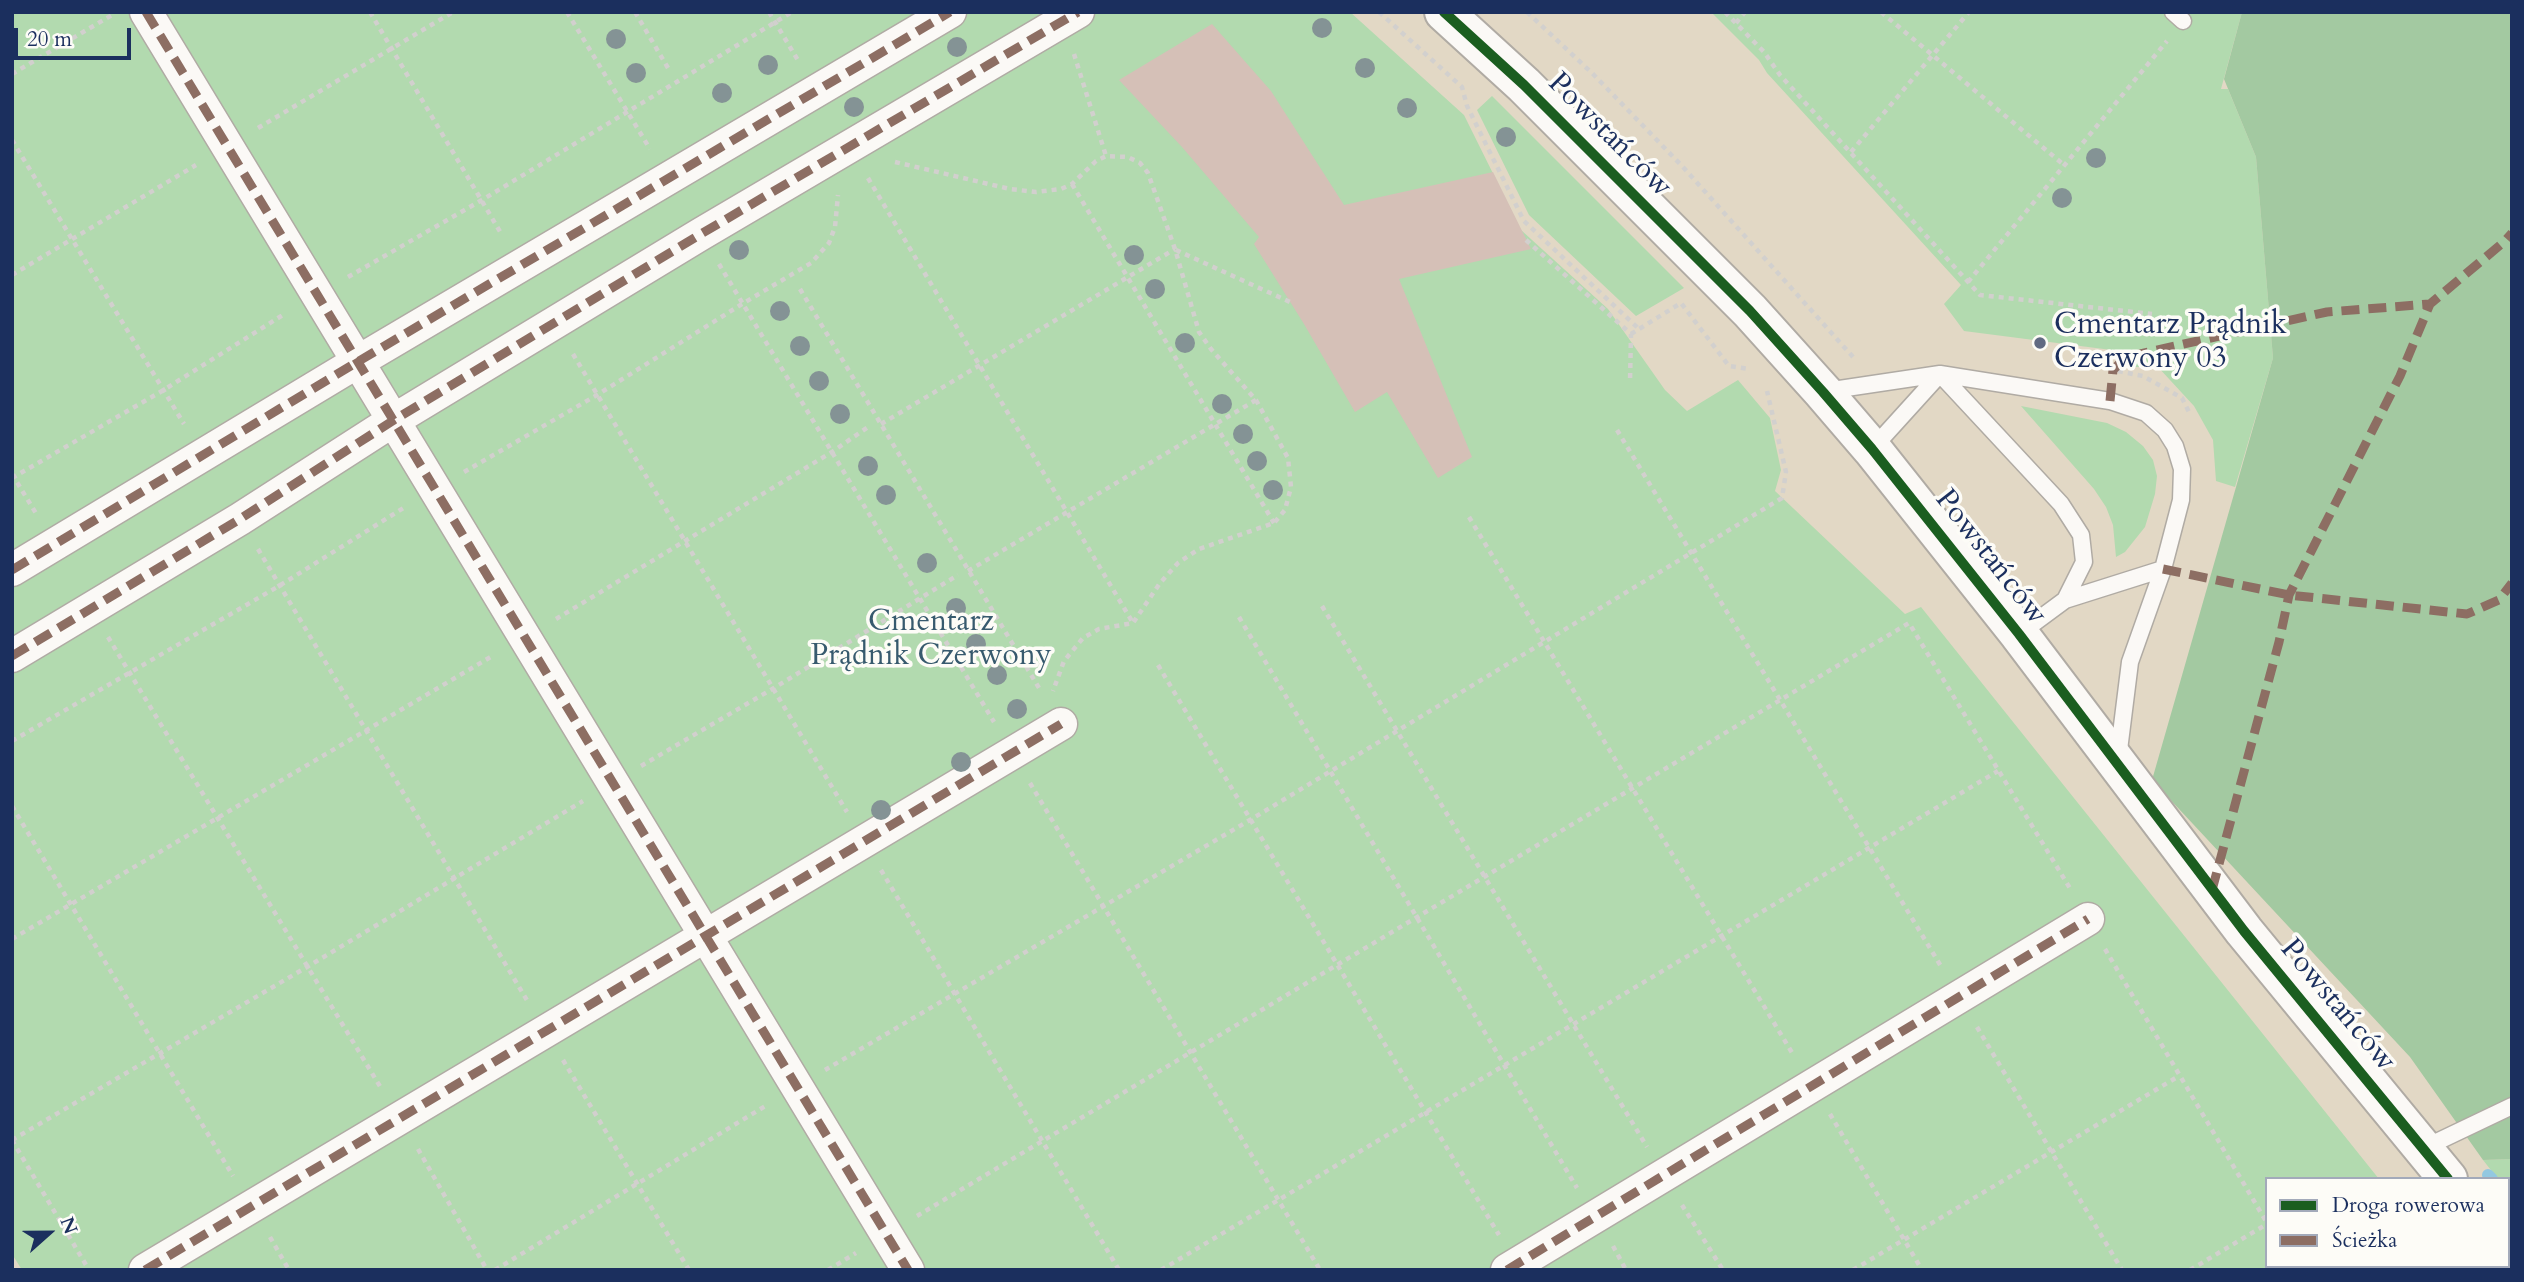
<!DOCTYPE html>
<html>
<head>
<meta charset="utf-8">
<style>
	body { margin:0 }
	#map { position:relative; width:2524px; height:1282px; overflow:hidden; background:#e2d8c5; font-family:Cardo,serif }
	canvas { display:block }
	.frame { position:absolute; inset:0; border:14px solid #1b2f5e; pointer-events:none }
	.legend { position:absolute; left:2265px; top:1177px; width:245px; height:91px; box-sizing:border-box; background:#fdfcf7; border:2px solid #a3aaba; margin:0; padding:9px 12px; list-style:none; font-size:21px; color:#1b2f5e }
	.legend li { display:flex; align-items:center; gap:14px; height:35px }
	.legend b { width:35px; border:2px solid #a3aaba }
	.north { position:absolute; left:14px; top:1198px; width:70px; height:70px; -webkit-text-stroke:5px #fdfcf7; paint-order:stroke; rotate:69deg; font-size:19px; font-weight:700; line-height:28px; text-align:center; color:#1b2f5e }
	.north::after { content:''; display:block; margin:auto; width:24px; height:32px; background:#1b2f5e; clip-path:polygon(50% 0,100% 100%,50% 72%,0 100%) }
	.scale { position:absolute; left:14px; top:28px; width:117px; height:32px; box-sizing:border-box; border:4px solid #1b2f5e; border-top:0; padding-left:9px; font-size:21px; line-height:24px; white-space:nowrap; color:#1b2f5e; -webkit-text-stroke:5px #fdfcf7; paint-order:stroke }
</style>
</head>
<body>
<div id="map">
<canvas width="2524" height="1282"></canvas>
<div class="frame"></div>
<ul class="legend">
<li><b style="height:9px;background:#1b5e20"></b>Droga rowerowa</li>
<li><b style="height:9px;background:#8d6e63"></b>Ścieżka</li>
</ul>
<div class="north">N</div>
<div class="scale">20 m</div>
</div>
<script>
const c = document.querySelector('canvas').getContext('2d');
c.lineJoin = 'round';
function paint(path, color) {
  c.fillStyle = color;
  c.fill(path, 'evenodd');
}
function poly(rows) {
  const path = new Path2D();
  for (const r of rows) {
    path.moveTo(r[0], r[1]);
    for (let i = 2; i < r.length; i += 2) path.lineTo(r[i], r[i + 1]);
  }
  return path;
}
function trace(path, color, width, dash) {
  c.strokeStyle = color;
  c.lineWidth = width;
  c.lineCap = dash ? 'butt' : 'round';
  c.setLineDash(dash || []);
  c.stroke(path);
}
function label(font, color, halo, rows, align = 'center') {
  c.font = font + ' Cardo,serif';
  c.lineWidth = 7;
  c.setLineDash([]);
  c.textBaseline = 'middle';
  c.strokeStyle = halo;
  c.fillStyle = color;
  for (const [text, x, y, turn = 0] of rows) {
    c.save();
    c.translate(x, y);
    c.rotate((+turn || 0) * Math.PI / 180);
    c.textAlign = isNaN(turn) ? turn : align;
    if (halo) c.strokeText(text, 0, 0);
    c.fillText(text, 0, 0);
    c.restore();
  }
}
const green = poly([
	[12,12,1350,12,1464,115,1521,230,1608,309,1665,390,1687,411,1738,380,1770,418,1781,470,1775,491,1905,614,1921,607,2379,1179,2267,1179,2267,1266,2450,1266,2454,1270,22,1270,12,1254],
	[1711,12,2242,12,2221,89,2228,89,2256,157,2273,358,2235,487,2216,481,2213,440,2194,406,2158,367,2125,367,2127,352,1964,331,1944,304,1961,285,1767,73,1759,60],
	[1492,96,1684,288,1636,316,1529,215,1477,110],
	[2021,406,2107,423,2126,432,2143,446,2153,460,2157,476,2155,494,2145,527,2125,552,2116,557,2113,525,2106,507,2094,489],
	[2512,1159,2512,1196,2508,1191,2508,1179,2498,1179,2483,1160]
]);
const forest = poly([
	[2242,12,2512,12,2512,1159,2483,1160,2410,1057,2152,780,2273,358,2256,157,2224,79]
]);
const stream = poly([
	[2488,1175,2492,1179],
	[2508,1199,2512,1203]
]);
const building = poly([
	[1212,24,1271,91,1344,205,1493,172,1531,249,1399,279,1472,457,1438,478,1387,392,1355,412,1304,324,1254,244,1259,237,1182,147,1119,80]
]);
const path = poly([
	[370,12,502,235],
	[567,12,650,149],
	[635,12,668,68],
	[769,12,799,62],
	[1379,12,1462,87,1467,106,1524,221,1639,329],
	[1527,12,1593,74,1683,167,1853,357],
	[1725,12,1764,52,1780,75,1980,295,2152,314],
	[1881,12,2064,165],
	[1736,23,1745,12],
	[1074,54,1106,156],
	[12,74,112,15],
	[258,128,453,12],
	[12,140,184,424],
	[1851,152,1969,12],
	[895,162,1010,189,1036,192,1061,189,1072,184,1096,161,1106,156,1128,157,1140,163,1148,173,1175,249,1199,332,1211,349,1256,400,1288,458,1291,487,1285,510,1274,523,1199,549,1178,563,1160,583,1133,623,1099,629,1083,638,1064,661,1053,691],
	[868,178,1133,623],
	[1072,184,1274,523],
	[1526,240,1631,334,1630,382],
	[1176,250,1290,302],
	[719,264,994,722],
	[12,275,196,165],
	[348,277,482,200,792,12],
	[1968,282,2167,41],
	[800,289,1039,688],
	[1631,334,1681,303,1729,366,1749,369],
	[573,354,847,812],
	[2118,371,2143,376,2182,398,2189,412],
	[881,424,1175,249],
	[1617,430,1942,968],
	[464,472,597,395,742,304,811,263,829,243,835,227,838,195],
	[12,474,37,515],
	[12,478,162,391,286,313],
	[1469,517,1794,1056],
	[258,549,528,1002],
	[968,571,1256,400],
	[1322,606,1647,1147],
	[1239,617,1577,1188],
	[556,619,832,452,868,427],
	[108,637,381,1088],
	[1158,665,1499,1235],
	[12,741,279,586,405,507],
	[641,766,774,688,958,575],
	[1030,783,1320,1270],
	[12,806,233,1176],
	[881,870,1119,1270],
	[12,939,494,655],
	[2105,949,2267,1223],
	[1977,1027,2122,1270],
	[563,1060,689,1270],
	[825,1070,1250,820,1782,498,1786,472,1767,391],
	[1830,1114,1922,1270],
	[12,1140,307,967,583,801],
	[12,1140,89,1270],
	[418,1149,487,1270],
	[1682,1205,1723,1270],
	[917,1216,1909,623,2071,890],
	[270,1237,289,1270],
	[1613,1246,1626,1270],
	[2293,1266,2295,1270],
	[495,1270,767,1105],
	[828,1270,856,1253],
	[1161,1270,1998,771],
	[1853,1270,2179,1076],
	[2190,1270,2267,1224]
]);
const lane = poly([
	[2173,12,2183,21],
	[1940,374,2061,504,2081,535,2084,562,2065,600],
	[1826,391,1940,374,2110,401,2146,413,2165,430,2175,446,2182,469,2181,500,2163,569,2130,662,2118,758],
	[1872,449,1940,374],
	[2019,634,2065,600,2163,569],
	[2424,1148,2512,1106]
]);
const street = poly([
	[146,12,908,1270],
	[12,570,359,361,950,12],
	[12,656,240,519,394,420,701,234,1078,12],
	[145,1270,1061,724],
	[1507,1270,2088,919]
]);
const secondary = poly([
	[1444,12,1524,85,1750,311,1823,392,1872,449,2019,634,2244,931,2448,1179],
	[2508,1251,2512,1256]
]);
const quiet = poly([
	[146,12,908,1270],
	[2110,401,2113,370,2126,357,2327,312,2430,304],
	[2163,569,2289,595,2467,614,2499,600,2512,583],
	[12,570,359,361,950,12],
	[12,656,240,519,394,420,701,234,1078,12],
	[2212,890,2279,642,2289,595,2400,376,2430,304,2505,241,2512,233],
	[145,1270,1061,724],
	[1507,1270,2088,919]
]);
const cycleway = poly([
	[1444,12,1524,85,1750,311,1823,392,1872,449,2019,634,2244,931,2448,1179]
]);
const trees = [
	[1322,28],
	[616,39],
	[957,47],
	[768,65],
	[1365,68],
	[636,73],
	[722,93],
	[854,107],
	[1407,108],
	[1506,137],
	[2096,158],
	[2062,198],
	[739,250],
	[1134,255],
	[1155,289],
	[780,311],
	[1185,343],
	[800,346],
	[819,381],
	[1222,404],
	[840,414],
	[1243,434],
	[1257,461],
	[868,466],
	[1273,490],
	[886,495],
	[927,563],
	[956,608],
	[976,644],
	[997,675],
	[1017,709],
	[961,762],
	[881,810]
];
const markers = [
	[2040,343,7,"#616a82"]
];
const streetNames = [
	["Powstańców",1609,136,45],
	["Powstańców",1990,558,52],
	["Powstańców",2337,1006,50]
];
const poiNames = [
	["Cmentarz Prądnik",2054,326],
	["Czerwony 03",2054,360]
];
const parkNames = [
	["Cmentarz",931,623],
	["Prądnik Czerwony",931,657]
];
paint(green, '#b2daaf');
paint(forest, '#a3c9a1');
trace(stream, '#93c8e0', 12);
paint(building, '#d5c0b7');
trace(lane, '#b0aba4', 19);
trace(street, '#b0aba4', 35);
trace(secondary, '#b0aba4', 42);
trace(path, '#d2d0ce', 4.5, [5, 5]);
trace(lane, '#fbf9f6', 16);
trace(street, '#fbf9f6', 32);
trace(secondary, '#fbf9f6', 38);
trace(quiet, '#8d6e63', 9, [18, 9]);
trace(cycleway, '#1b5e20', 10);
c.fillStyle = '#849395';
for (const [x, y] of trees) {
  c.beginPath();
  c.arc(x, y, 10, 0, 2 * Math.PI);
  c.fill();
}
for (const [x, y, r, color] of markers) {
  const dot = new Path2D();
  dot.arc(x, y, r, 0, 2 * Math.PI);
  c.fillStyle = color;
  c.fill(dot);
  trace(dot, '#fdfcf7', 2.5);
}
label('30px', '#1b2f5e', '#fdfcf7', streetNames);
label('30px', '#1b2f5e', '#fdfcf7', poiNames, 'left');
label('30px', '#375a6e', '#fdfcf7', parkNames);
</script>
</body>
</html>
